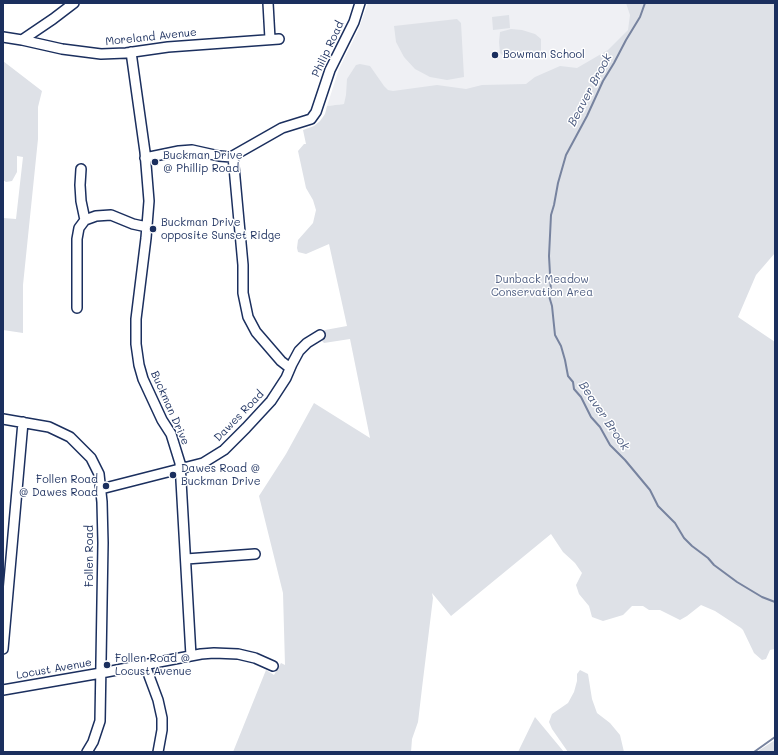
<!DOCTYPE html>
<html>
<head>
<meta charset="utf-8">
<style>
	body { margin:0 }
	#map { position:relative; width:778px; height:755px; overflow:hidden; background:#fff; font-family:Mali,sans-serif }
	canvas { display:block }
	.frame { position:absolute; inset:0; border:4px solid #1b2f5e; pointer-events:none }
</style>
</head>
<body>
<div id="map">
<canvas width="778" height="755"></canvas>
<div class="frame"></div>
</div>
<script>
const c = document.querySelector('canvas').getContext('2d');
c.lineJoin = 'round';
function paint(path, color) {
  c.fillStyle = color;
  c.fill(path, 'evenodd');
}
function poly(rows) {
  const path = new Path2D();
  for (const r of rows) {
    path.moveTo(r[0], r[1]);
    for (let i = 2; i < r.length; i += 2) path.lineTo(r[i], r[i + 1]);
  }
  return path;
}
function trace(path, color, width, dash) {
  c.strokeStyle = color;
  c.lineWidth = width;
  c.lineCap = dash ? 'butt' : 'round';
  c.setLineDash(dash || []);
  c.stroke(path);
}
function label(font, color, halo, rows, align = 'center') {
  c.font = font + ' Mali,sans-serif';
  c.lineWidth = 3;
  c.setLineDash([]);
  c.textBaseline = 'middle';
  c.strokeStyle = halo;
  c.fillStyle = color;
  for (const [text, x, y, turn = 0] of rows) {
    c.save();
    c.translate(x, y);
    c.rotate((+turn || 0) * Math.PI / 180);
    c.textAlign = isNaN(turn) ? turn : align;
    if (halo) c.strokeText(text, 0, 0);
    c.fillText(text, 0, 0);
    c.restore();
  }
}
const built = poly([
	[368,3,630,3,652,79,408,97,327,106,339,69,358,31]
]);
const green = poly([
	[626,3,775,3,775,253,756,275,738,317,775,342,775,649,770,650,766,659,762,660,754,653,743,630,741,628,715,611,701,605,687,616,680,620,660,610,649,610,643,606,632,606,623,615,603,621,592,617,589,606,579,594,576,585,582,573,575,563,563,552,551,534,451,616,432,593,433,598,422,688,418,722,412,739,411,752,233,752,266,670,274,675,281,663,285,665,283,593,259,496,286,454,314,403,370,438,350,339,324,343,314,332,347,326,329,244,306,254,298,252,297,248,298,240,313,223,316,210,313,200,306,188,298,151,304,144,306,144,303,130,314,126,320,121,325,114,327,106,344,104,346,95,347,79,356,65,360,64,370,66,384,86,388,90,393,91,437,85,466,89,482,85,526,84,535,77,560,66,577,68,608,50,628,30,630,15],
	[509,15,510,28,493,30,492,17],
	[457,19,461,23,464,77,447,80,430,77,415,69,404,57,396,42,394,26],
	[511,29,522,30,535,34,541,39,541,53,506,58,500,53,499,42,500,32],
	[3,61,42,91,38,107,38,139,23,285,23,333,3,330,3,218,16,219,23,157,17,156,17,172,12,181,6,182,3,180],
	[580,670,588,674,592,699,597,713,610,723,620,735,624,752,568,752,552,729,549,722,552,714,568,703,574,692,577,681,577,674],
	[535,717,564,752,518,752],
	[775,740,775,752,756,752,758,751]
]);
const stream = poly([
	[645,3,640,17,626,40,614,63,603,81,587,116,566,155,558,183,554,205,551,215,549,256,551,292,549,296,552,306,555,335,561,346,565,360,568,376,573,382,574,389,581,397,591,417,600,427,610,445,625,460,650,490,658,506,675,523,684,538,692,546,708,558,714,565,737,582,762,597,775,602],
	[754,752,775,737]
]);
const minor = poly([
	[268,3,270,39],
	[3,37,22,40,62,49,101,54,126,53,168,47,279,39],
	[22,40,53,19,74,3],
	[131,52,145,152,149,201,146,238,136,319,136,344,139,365,143,379,162,420,171,434,180,463,191,656],
	[233,156,243,265,243,293,248,317,256,332,281,361,290,368],
	[145,158,179,151,192,150,219,156,231,157,282,128,311,119,316,112,330,70,354,22,360,3],
	[81,169,80,185,81,201,85,220,96,216,111,215,133,224,147,227],
	[77,308,77,239,79,228,85,220],
	[3,419,49,427,70,437,91,458,99,474,102,502,103,543,100,721,93,742,87,752],
	[101,489,203,463,224,450,246,428,271,401,286,378,292,364,299,351,307,343,320,335],
	[186,559,255,554],
	[3,649,23,422],
	[145,665,158,700,162,718,162,730,158,752],
	[3,690,101,673,201,654,214,653,238,654,255,658,273,666]
]);
const markers = [
	[495,55,4,"#1b2f5e"],
	[155,162,4,"#1b2f5e"],
	[153,229,4,"#1b2f5e"],
	[173,475,4,"#1b2f5e"],
	[106,486,4,"#1b2f5e"],
	[107,665,4,"#1b2f5e"]
];
const streetNames = [
	["Moreland Avenue",151,37,-6],
	["Philip Road",328,49,-65],
	["Buckman Drive",170,408,66],
	["Dawes Road",239,416,-46],
	["Follen Road",90,556,-90],
	["Locust Avenue",54,669,-10]
];
const poiNames = [
	["Bowman School",503,55],
	["Buckman Drive",163,156],
	["@ Phillip Road",163,169],
	["Buckman Drive",161,223],
	["opposite Sunset Ridge",161,236],
	["Dawes Road @",181,469],
	["Buckman Drive",181,482],
	["Follen Road",98,480,"right"],
	["@ Dawes Road",98,493,"right"],
	["Follen Road @",115,659],
	["Locust Avenue",115,672]
];
const parkNames = [
	["Dunback Meadow",542,280],
	["Conservation Area",542,293]
];
const waterNames = [
	["Beaver Brook",590,90,-62],
	["Beaver Brook",604,416,56]
];
paint(built, '#eff0f4');
paint(green, '#dee1e7');
trace(stream, '#77839f', 2);
trace(minor, '#1b2f5e', 12);
trace(minor, '#fff', 9);
for (const [x, y, r, color] of markers) {
  const dot = new Path2D();
  dot.arc(x, y, r, 0, 2 * Math.PI);
  c.fillStyle = color;
  c.fill(dot);
  trace(dot, '#fff', 1.5);
}
label('11px', '#1b2f5e', '#fff', streetNames);
label('11px', '#1b2f5e', '#fff', poiNames, 'left');
label('11px', '#4c5c80', '#fff', parkNames);
label('italic 12px', '#49597e', '#fff', waterNames);
</script>
</body>
</html>
